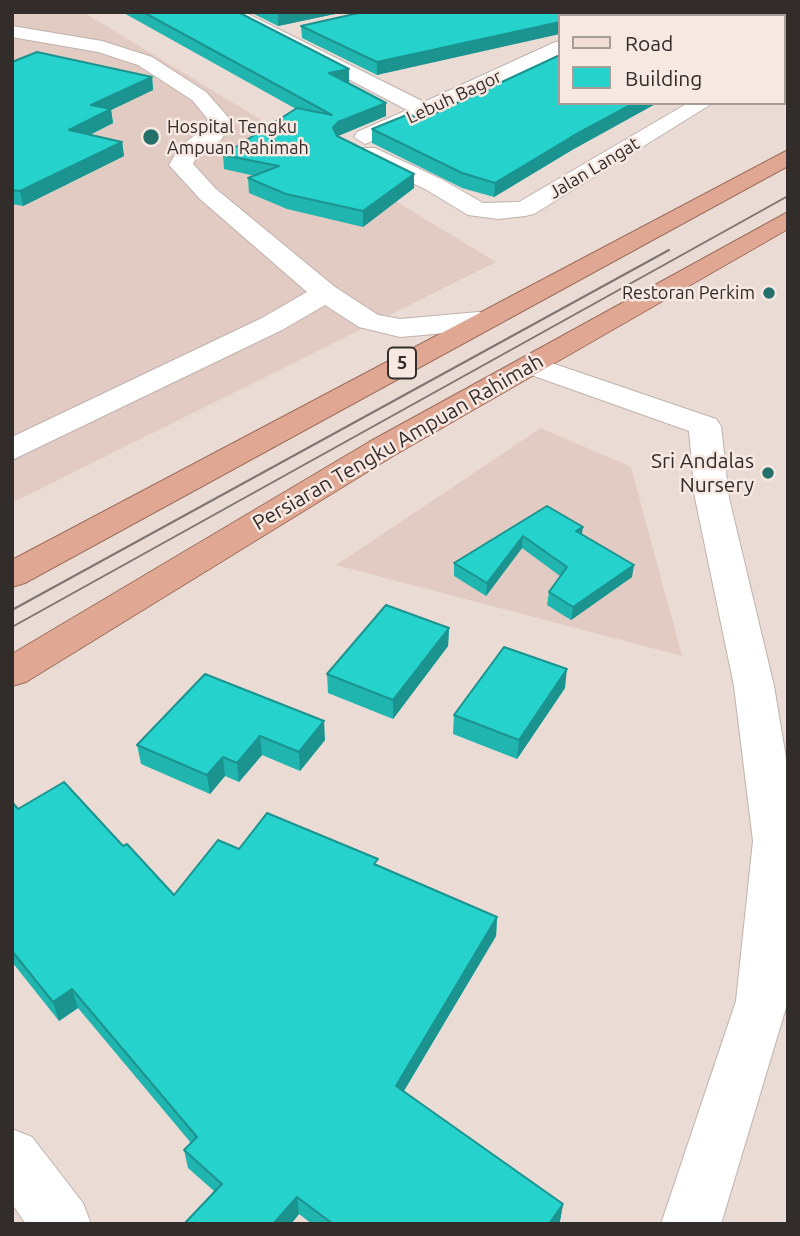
<!DOCTYPE html>
<html>
<head>
<meta charset="utf-8">
<style>
	body { margin:0 }
	#map { position:relative; width:800px; height:1236px; overflow:hidden; background:#eadbd5; font-family:Ubuntu,sans-serif }
	canvas { display:block }
	.frame { position:absolute; inset:0; border:14px solid #322c2a; pointer-events:none }
	.legend { position:absolute; left:558px; top:14px; width:228px; height:91px; box-sizing:border-box; background:#f7e8e2; border:2px solid #a89d98; margin:0; padding:9px 12px; list-style:none; font-size:21px; color:#322c2a }
	.legend li { display:flex; align-items:center; gap:14px; height:35px }
	.legend b { width:35px; border:2px solid #a89d98 }
</style>
</head>
<body>
<div id="map">
<canvas width="800" height="1236"></canvas>
<div class="frame"></div>
<ul class="legend">
<li><b style="height:9px;background:#f3ded6"></b>Road</li>
<li><b style="height:19px;background:#26d2cc"></b>Building</li>
</ul>
</div>
<script>
const c = document.querySelector('canvas').getContext('2d');
c.lineJoin = 'round';
function paint(path, color) {
  c.fillStyle = color;
  c.fill(path, 'evenodd');
}
function poly(rows) {
  const path = new Path2D();
  for (const r of rows) {
    path.moveTo(r[0], r[1]);
    for (let i = 2; i < r.length; i += 2) path.lineTo(r[i], r[i + 1]);
  }
  return path;
}
function trace(path, color, width, dash) {
  c.strokeStyle = color;
  c.lineWidth = width;
  c.lineCap = dash ? 'butt' : 'round';
  c.setLineDash(dash || []);
  c.stroke(path);
}
function label(font, color, halo, rows, align = 'center') {
  c.font = font + ' Ubuntu,sans-serif';
  c.lineWidth = 5;
  c.setLineDash([]);
  c.textBaseline = 'middle';
  c.strokeStyle = halo;
  c.fillStyle = color;
  for (const [text, x, y, turn = 0] of rows) {
    c.save();
    c.translate(x, y);
    c.rotate((+turn || 0) * Math.PI / 180);
    c.textAlign = isNaN(turn) ? turn : align;
    if (halo) c.strokeText(text, 0, 0);
    c.fillText(text, 0, 0);
    c.restore();
  }
}
const built = poly([
	[12,12,83,12,496,262,12,503],
	[541,428,631,467,682,656,336,565]
]);
const minor = poly([
	[221,12,244,12,424,102,553,43,560,41,560,54,433,115,365,144,354,137,357,132,407,110,221,12],
	[561,12,583,12,586,16,564,16,561,12],
	[12,26,102,41,152,57,206,92,228,117,230,126,221,140,197,155,193,164,216,189,335,287,378,315,400,319,479,312,489,315,493,321,489,327,479,330,400,337,359,327,325,305,282,330,12,460,12,437,262,318,307,292,200,199,169,165,180,146,208,126,207,118,192,100,138,65,98,52,12,37,12,26],
	[788,46,788,59,784,60,784,47,788,46],
	[688,103,713,103,534,214,525,216,498,219,468,215,425,189,359,158,356,153,359,148,375,148,441,179,483,203,519,202,688,103],
	[531,356,716,419,721,426,729,498,774,686,788,770,788,1001,721,1224,661,1224,736,1001,753,841,734,686,695,498,689,431,520,371,516,365,520,359,531,356],
	[12,1129,32,1137,83,1203,91,1224,26,1224,12,1204,12,1129]
]);
const secondary = poly([
	[596,12,619,12,622,16,599,16,596,12],
	[633,12,657,12,660,16,636,16,633,12],
	[784,55,788,56,788,68,784,67,784,55]
]);
const trunk = poly([
	[784,72,788,73,788,86,784,85,784,72],
	[788,150,788,166,25,583,12,587,12,560,788,150],
	[788,212,788,229,393,456,26,682,12,686,12,654,369,442,788,212]
]);
const tram = poly([
	[12,610,669,250],
	[12,627,788,196]
]);
const wall = poly([
	[122,12,238,12,349,82,347,82,386,103,386,116,338,136,414,174,414,188,363,227,287,209,249,193,248,178,255,176,224,169,223,155,296,109],
	[250,12,344,12,278,26],
	[560,12,377,75,302,38,301,26],
	[12,62,152,77,153,90,111,110,113,123,90,135,122,142,124,156,23,206,12,204],
	[560,103,657,103,572,150,494,197,462,188,372,143,372,129,420,120],
	[547,506,632,577,571,620,547,605,549,592,560,576,522,548,486,596,454,576,454,563],
	[449,628,448,646,393,719,328,693,327,674],
	[205,674,325,740,300,771,262,755,239,782,225,776,210,794,141,764,137,745],
	[565,688,517,759,453,734,454,715],
	[12,802,18,809,123,846,174,895,239,849,378,865,497,917,496,936,404,1091,563,1204,560,1221,558,1224,312,1224,299,1214,291,1224,184,1224,214,1191,188,1168,184,1150,191,1143,78,1008,59,1021,12,962]
]);
const shadedWall = poly([
	[286,12,344,12,278,26,278,14],
	[788,20,788,31,784,33,784,22],
	[560,22,560,34,377,75,377,62],
	[349,69,349,82,329,86,329,73],
	[152,77,153,90,111,110,113,123,71,144,69,130,91,105],
	[386,103,386,116,338,136,334,142,333,128,338,122],
	[634,103,657,103,572,150,494,197,495,183,573,136],
	[122,142,124,156,23,206,20,191],
	[414,174,414,188,363,227,363,211],
	[583,527,581,540,576,531],
	[523,536,522,548,486,596,487,583],
	[634,565,632,577,571,620,573,607],
	[449,628,448,646,393,719,393,700],
	[567,669,565,688,517,759,519,740],
	[324,721,325,740,300,771,299,752],
	[260,736,262,755,239,782,237,763],
	[223,757,225,776,210,794,207,775],
	[497,917,496,936,396,1104,396,1086],
	[72,989,78,1008,59,1021,53,1002],
	[297,1197,299,1214,291,1224,273,1224],
	[563,1204,560,1221,558,1224,549,1224]
]);
const building = poly([
	[143,12,238,12,349,69,329,73,386,103,338,122,333,128,337,136,414,174,363,211,286,194,248,178,279,166,223,155,297,108,332,115,143,12],
	[363,12,560,12,568,16,560,16,560,22,377,62,301,26,363,12],
	[652,12,788,12,788,20,784,22,784,16,645,16,652,12],
	[37,52,152,77,91,105,111,109,69,130,122,142,20,191,12,190,12,62,37,52],
	[560,55,560,103,634,103,573,136,495,183,462,173,372,129,409,114,420,120,560,55],
	[547,506,583,527,576,531,634,565,573,607,549,592,567,567,523,536,487,583,454,563,547,506],
	[386,605,449,628,393,700,327,674,386,605],
	[504,647,567,669,519,740,454,715,504,647],
	[205,674,324,721,299,752,260,736,237,763,223,757,207,775,137,745,205,674],
	[64,782,123,846,127,844,174,895,218,840,239,849,267,813,378,859,374,864,497,917,396,1086,563,1204,549,1224,333,1224,297,1197,273,1224,184,1224,222,1184,184,1150,197,1137,72,989,53,1002,12,951,12,802,18,809,64,782]
]);
const markers = [
	[151,137,9,"#26706c"],
	[769,293,7,"#26706c"],
	[768,473,7,"#26706c"]
];
const farStreetnames = [
	["Lebuh Bagor",454,97,-25],
	["Jalan Langat",594,168,-31]
];
const farPoinames = [
	["Hospital Tengku",167,127],
	["Ampuan Rahimah",167,148],
	["Restoran Perkim",755,293,"right"]
];
const shields = [
	[402,363,28]
];
const shieldNames = [
	["5",402,363]
];
const streetNames = [
	["Persiaran Tengku Ampuan Rahimah",398,442,-30]
];
const poiNames = [
	["Sri Andalas",754,461],
	["Nursery",754,485]
];
paint(built, '#e2cbc3');
trace(minor, '#c0b2ac', 2);
trace(secondary, '#c0b2ac', 2);
trace(trunk, '#9e6e5c', 2);
paint(minor, '#fff');
paint(secondary, '#f3ded6');
paint(trunk, '#e0a892');
trace(tram, '#7f7572', 2);
paint(wall, '#21b5af');
paint(shadedWall, '#1b938f');
paint(building, '#26d2cc');
trace(building, '#1b938f', 2);
for (const [x, y, r, color] of markers) {
  const dot = new Path2D();
  dot.arc(x, y, r, 0, 2 * Math.PI);
  c.fillStyle = color;
  c.fill(dot);
  trace(dot, '#f7e8e2', 2.5);
}
label('18px', '#322c2a', '#f7e8e2', farStreetnames);
label('18px', '#322c2a', '#f7e8e2', farPoinames, 'left');
for (const [x, y, w] of shields) {
  const box = new Path2D();
  box.roundRect(x - w / 2, y - 15.5, w, 31, 5);
  c.fillStyle = '#f7e8e2';
  c.fill(box);
  trace(box, '#322c2a', 2);
}
label('bold 19px', '#322c2a', null, shieldNames);
label('21px', '#322c2a', '#f7e8e2', streetNames);
label('21px', '#322c2a', '#f7e8e2', poiNames, 'right');
</script>
</body>
</html>
